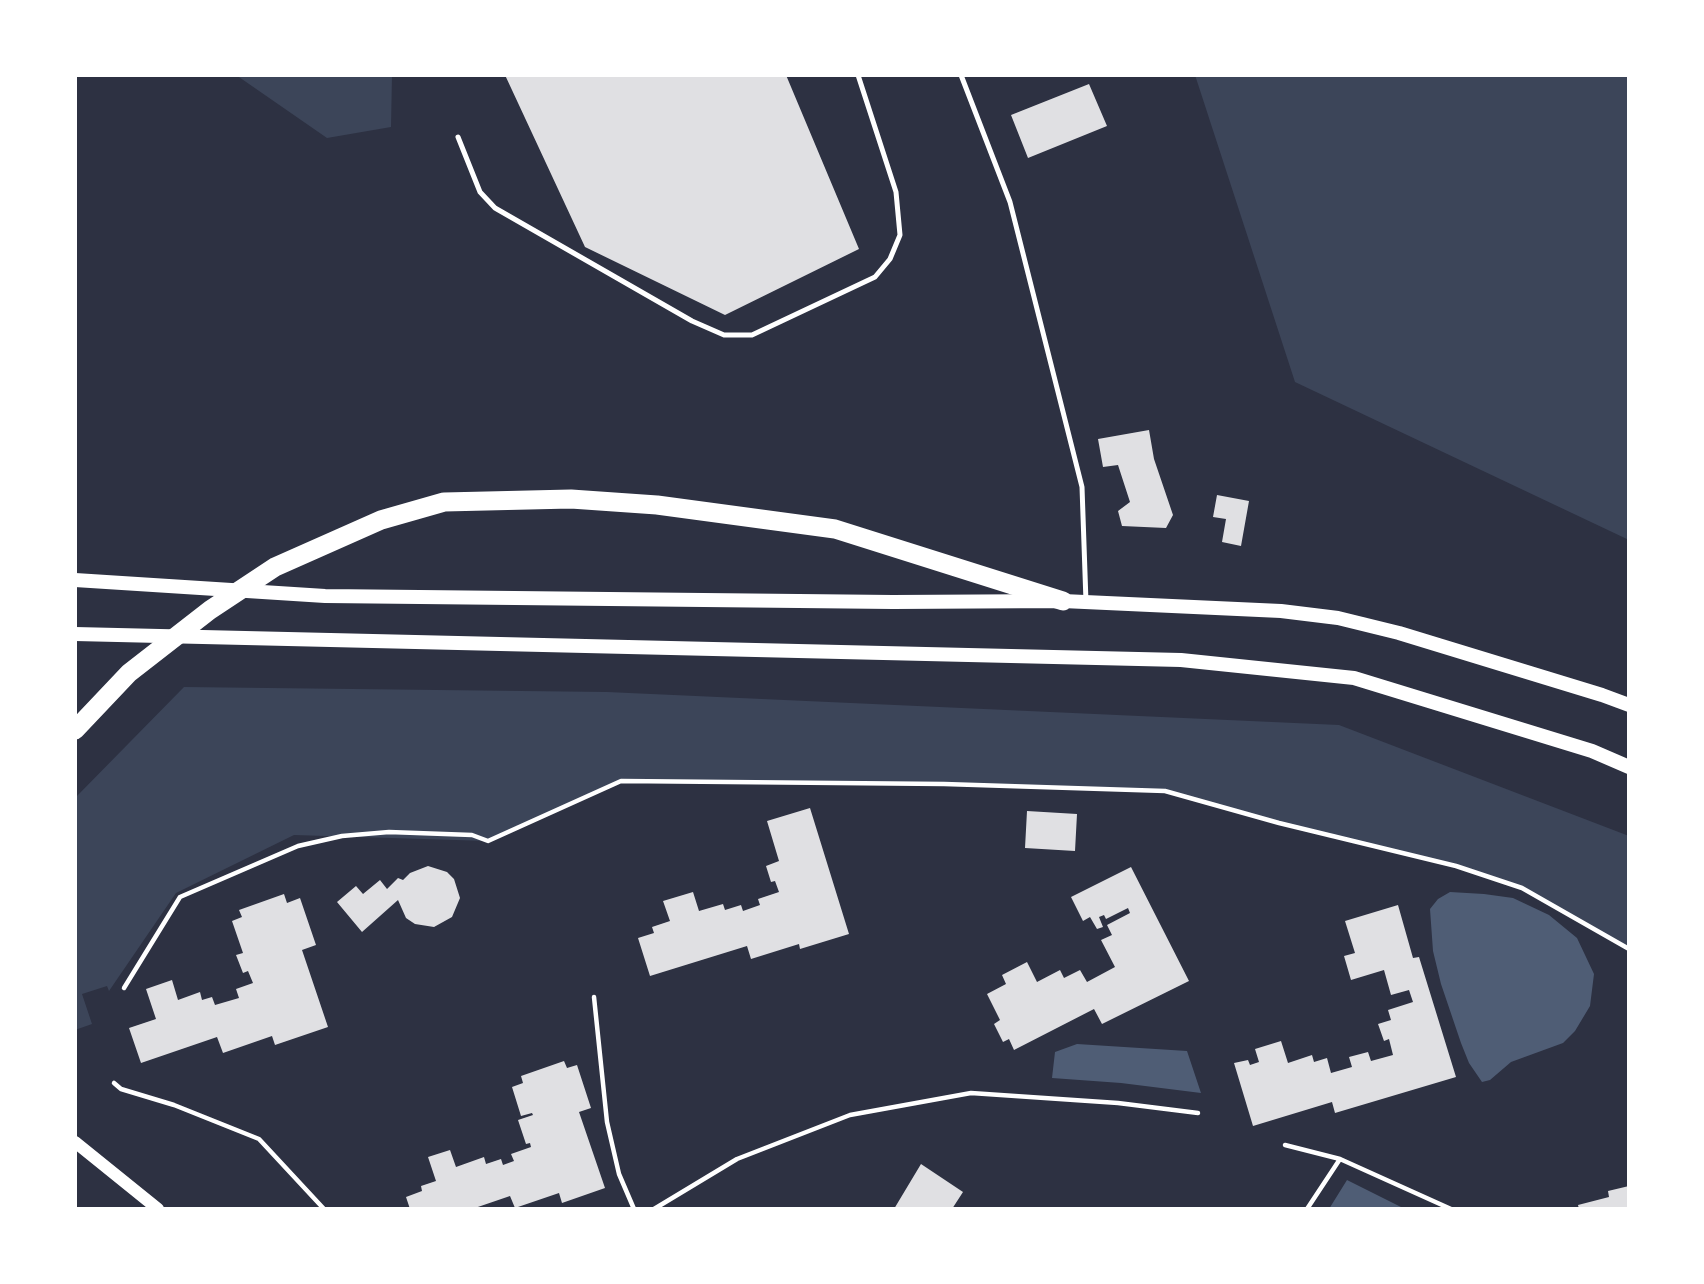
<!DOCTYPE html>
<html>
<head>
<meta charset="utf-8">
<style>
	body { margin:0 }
	#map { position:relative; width:1704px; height:1284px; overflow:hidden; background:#2d3142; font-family:"Alegreya Sans",sans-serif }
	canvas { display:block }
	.frame { position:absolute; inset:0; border:77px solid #fff; pointer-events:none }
</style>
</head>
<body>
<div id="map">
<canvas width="1704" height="1284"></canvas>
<div class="frame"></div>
</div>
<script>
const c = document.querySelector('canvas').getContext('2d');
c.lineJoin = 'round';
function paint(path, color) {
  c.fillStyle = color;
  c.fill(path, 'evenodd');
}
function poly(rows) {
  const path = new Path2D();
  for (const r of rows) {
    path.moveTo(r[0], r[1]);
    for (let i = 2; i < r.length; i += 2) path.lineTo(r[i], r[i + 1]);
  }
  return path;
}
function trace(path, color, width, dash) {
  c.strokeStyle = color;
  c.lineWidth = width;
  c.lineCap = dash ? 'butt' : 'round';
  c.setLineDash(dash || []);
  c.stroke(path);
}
const green = poly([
	[236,75,392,75,391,127,327,138],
	[1195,75,1629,75,1629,540,1295,382],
	[184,687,607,692,1339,725,1629,836,1629,949,1522,888,1456,866,1358,843,1165,791,861,784,621,781,488,841,294,835,176,893,109,991,107,986,82,994,92,1024,75,1030,75,798]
]);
const water = poly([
	[1450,892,1484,894,1513,898,1549,915,1577,938,1594,974,1590,1006,1575,1031,1563,1043,1511,1062,1490,1080,1482,1082,1469,1063,1461,1043,1441,984,1433,951,1430,909,1438,899],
	[1077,1044,1187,1051,1201,1093,1121,1083,1052,1078,1055,1052],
	[1347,1180,1405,1209,1329,1209]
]);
const building = poly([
	[505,75,786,75,859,249,725,315,585,247],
	[1089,84,1107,126,1028,158,1011,115],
	[1149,430,1154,459,1173,515,1166,528,1122,526,1118,511,1130,502,1118,465,1103,467,1098,439],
	[1217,495,1249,501,1241,546,1222,542,1226,519,1213,517],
	[810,808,849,934,800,949,799,944,751,959,747,946,650,976,638,938,654,933,652,927,670,921,663,901,693,892,699,911,723,904,725,910,741,905,743,911,760,905,758,899,779,892,775,881,771,882,766,866,779,861,767,821],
	[1027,811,1077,814,1075,851,1025,848],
	[428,866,447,872,454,879,460,898,452,917,434,927,415,924,406,918,398,900,362,932,337,902,356,886,363,894,380,880,387,889,398,878,403,880,410,873],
	[1131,867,1189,981,1102,1024,1094,1009,1014,1050,1009,1039,1003,1042,994,1024,1000,1020,987,994,1006,984,1002,975,1027,962,1037,982,1060,970,1064,978,1080,970,1087,982,1115,967,1101,940,1112,935,1107,925,1130,913,1128,908,1106,919,1104,915,1099,917,1103,927,1097,929,1090,917,1083,921,1071,897],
	[284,894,287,903,300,898,316,945,302,950,328,1027,275,1045,272,1036,223,1053,217,1037,141,1063,129,1028,156,1019,146,989,172,980,178,1000,200,992,202,1000,212,997,215,1005,239,998,236,989,253,983,248,971,243,973,236,955,243,953,232,921,242,917,239,910],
	[1398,905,1413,958,1419,957,1456,1077,1335,1113,1332,1102,1253,1126,1234,1063,1248,1060,1250,1065,1259,1062,1255,1049,1281,1041,1288,1063,1312,1055,1314,1062,1327,1058,1331,1073,1352,1067,1349,1057,1368,1052,1371,1061,1393,1055,1389,1039,1384,1041,1378,1024,1391,1020,1388,1010,1413,1002,1409,990,1391,995,1384,970,1351,980,1344,956,1355,953,1345,921],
	[564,1061,567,1068,577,1065,591,1108,579,1112,605,1188,562,1203,559,1193,515,1208,510,1196,472,1209,410,1209,406,1197,422,1191,421,1186,436,1181,428,1157,450,1150,456,1167,484,1157,486,1164,501,1159,503,1165,514,1161,511,1154,531,1147,530,1143,526,1144,518,1120,533,1115,532,1113,521,1116,512,1087,523,1083,521,1076],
	[921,1164,963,1192,952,1209,894,1209],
	[1629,1186,1629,1209,1579,1209,1578,1205,1609,1197,1608,1191]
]);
const path = poly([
	[124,988,180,897,298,846,342,836,389,832,472,835,488,841,621,781,944,784,1165,791,1279,823,1456,866,1522,888,1629,949],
	[594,997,607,1122,619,1174,634,1209],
	[114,1083,121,1089,174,1105,259,1139,324,1209],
	[1285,1145,1340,1159,1451,1209],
	[654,1209,737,1159,850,1115,971,1093,1118,1103,1198,1113],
	[1307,1209,1340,1159]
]);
const service = poly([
	[961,75,1010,202,1082,487,1086,602],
	[458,137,480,192,495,208,692,321,724,335,752,335,875,277,890,259,900,235,896,192,858,75]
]);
const tertiary = poly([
	[75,1142,158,1209]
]);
const secondary = poly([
	[75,580,325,596,893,602,1063,601,1281,611,1338,618,1399,633,1602,695,1629,705],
	[75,634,1181,660,1354,678,1592,751,1629,767]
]);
const trunk = poly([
	[75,730,129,673,210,610,275,567,381,520,444,502,571,499,657,505,835,529,1063,601]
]);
paint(green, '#3c4559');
paint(water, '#4f5d75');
paint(building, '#e0e0e3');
trace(path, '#fff', 4.5);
trace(service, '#fff', 5);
trace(tertiary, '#fff', 12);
trace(secondary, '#fff', 14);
trace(trunk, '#fff', 19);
</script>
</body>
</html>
